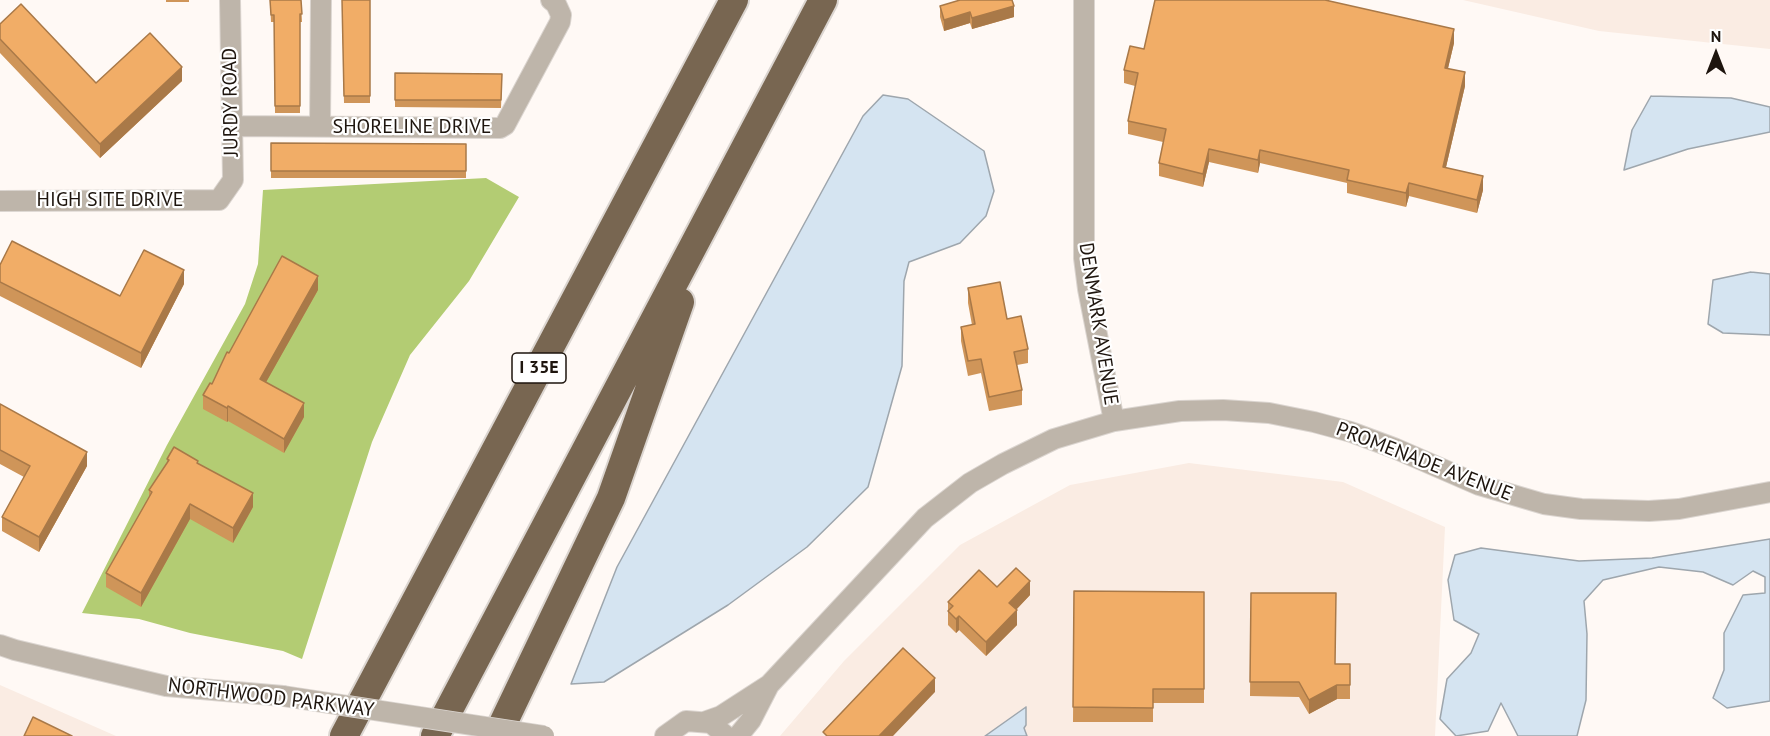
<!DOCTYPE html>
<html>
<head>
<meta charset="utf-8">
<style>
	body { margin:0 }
	#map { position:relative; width:1770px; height:736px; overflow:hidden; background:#fff9f5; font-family:"PT Sans",sans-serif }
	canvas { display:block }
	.north { position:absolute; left:1686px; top:24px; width:60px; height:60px; -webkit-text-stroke:4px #fff; paint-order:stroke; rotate:0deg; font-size:16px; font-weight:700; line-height:24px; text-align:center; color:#1e150e }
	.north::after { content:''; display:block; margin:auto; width:21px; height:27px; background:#1e150e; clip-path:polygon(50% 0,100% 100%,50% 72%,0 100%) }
</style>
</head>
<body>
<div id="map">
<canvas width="1770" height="736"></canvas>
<div class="north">N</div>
</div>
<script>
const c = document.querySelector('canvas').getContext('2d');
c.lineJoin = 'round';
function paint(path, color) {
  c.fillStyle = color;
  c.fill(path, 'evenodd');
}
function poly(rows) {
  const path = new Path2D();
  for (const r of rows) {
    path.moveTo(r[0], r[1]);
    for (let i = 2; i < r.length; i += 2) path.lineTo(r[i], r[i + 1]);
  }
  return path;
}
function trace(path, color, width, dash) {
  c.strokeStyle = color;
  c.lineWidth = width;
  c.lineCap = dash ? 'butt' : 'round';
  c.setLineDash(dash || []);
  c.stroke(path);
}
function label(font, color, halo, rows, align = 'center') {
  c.font = font + ' "PT Sans",sans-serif';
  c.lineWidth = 4.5;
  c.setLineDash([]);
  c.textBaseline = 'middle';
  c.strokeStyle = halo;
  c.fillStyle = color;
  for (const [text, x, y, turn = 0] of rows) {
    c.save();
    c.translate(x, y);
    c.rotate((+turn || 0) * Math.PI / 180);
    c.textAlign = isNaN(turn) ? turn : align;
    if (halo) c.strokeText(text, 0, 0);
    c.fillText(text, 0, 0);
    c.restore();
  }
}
const built = poly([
	[1463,0,1770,0,1770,49,1599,31],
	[1189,463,1343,482,1445,527,1435,736,780,736,844,661,960,545,1070,485],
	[0,685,116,736,0,736]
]);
const forest = poly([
	[486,178,519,197,469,281,410,355,372,442,302,659,283,651,190,633,139,619,82,613,167,445,245,304,258,264,263,190]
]);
const water = poly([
	[883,95,908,99,984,151,994,191,986,216,960,243,909,262,904,281,902,366,868,487,807,547,728,605,604,682,571,684,617,567,863,116,883,95],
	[1651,96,1731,98,1770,107,1770,132,1688,149,1624,170,1632,130,1651,96],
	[1751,272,1770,274,1770,335,1723,333,1708,324,1713,280,1751,272],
	[1770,539,1770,701,1727,708,1713,698,1724,670,1724,633,1743,595,1765,593,1765,577,1753,571,1733,585,1703,572,1659,567,1603,580,1584,601,1587,634,1586,700,1577,736,1518,736,1501,703,1488,731,1456,736,1440,719,1447,679,1471,653,1479,634,1454,620,1448,580,1455,555,1481,548,1579,561,1652,558,1770,539],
	[1026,707,1026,725,1024,728,1027,736,985,736,1026,707]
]);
const minor = poly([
	[1084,0,1084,258,1088,289,1114,421],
	[232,126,500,128,505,125,560,22,561,15,556,4,551,0],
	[320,126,321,0],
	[0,201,219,200,233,180,230,0],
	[0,645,15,650,166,686,283,696],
	[704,722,721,716,769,685],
	[665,736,686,721,711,723,726,736],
	[738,736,751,720,769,685,925,518,970,483,1003,464,1054,439,1114,421,1180,411,1223,410,1269,413,1314,422,1351,432,1394,448,1479,485,1544,504,1581,509,1649,511,1679,509,1770,492]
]);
const highway = poly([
	[344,736,734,0],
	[435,736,823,0],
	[497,736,611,498,680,302]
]);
const minorBridge = poly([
	[283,696,544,736]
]);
const wall = poly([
	[166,0,189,0,189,2,166,2],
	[270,0,301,0,302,22,300,22,300,113,275,113,274,22,271,22],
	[342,0,370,0,370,103,344,103],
	[940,6,1014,17,972,29,970,23,944,31,940,17],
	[0,24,96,83,182,81,100,158,0,53],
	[1454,43,1448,68,1465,86,1446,167,1483,190,1477,213,1409,196,1406,207,1347,193,1347,183,1260,163,1258,173,1209,162,1203,187,1159,176,1159,163,1163,142,1128,134,1128,121,1135,86,1124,83,1124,70,1144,49],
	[395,73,502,81,501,108,395,107],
	[271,143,466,144,466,178,271,178],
	[0,265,120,296,184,284,141,368,0,296],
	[968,288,1007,319,1028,349,1028,363,1017,365,1022,390,1022,405,989,411,981,373,968,376,961,341,961,327,972,325,968,303],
	[318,290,266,382,304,417,284,453,228,421,227,422,203,409,203,395,212,384,229,353],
	[0,404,87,466,39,552,2,531,2,517,24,477,0,464],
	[167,459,198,463,253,507,233,543,190,519,141,607,106,587,106,573,149,497,149,490,167,463],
	[997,587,1030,595,1016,610,1017,625,986,656,959,630,956,633,948,625,948,602],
	[1074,591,1204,592,1204,703,1153,703,1153,722,1073,722],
	[1251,593,1335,664,1350,664,1350,699,1337,699,1309,714,1299,697,1250,696]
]);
const shadedWall = poly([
	[1014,6,1014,17,972,29,972,18],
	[970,12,970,23,944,31,944,20],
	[1454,29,1454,43,1445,81,1445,68],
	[182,67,182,81,100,158,100,144],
	[1465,72,1465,86,1443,180,1443,167],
	[1209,149,1209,162,1203,187,1203,174],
	[1260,150,1260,163,1258,173,1258,160],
	[1483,176,1483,190,1477,213,1477,200],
	[1409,183,1409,196,1406,207,1406,193],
	[184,270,184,284,141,368,141,353],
	[318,276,318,290,260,393,260,379],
	[304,403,304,417,284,453,284,439],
	[228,406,228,421,227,422,227,408],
	[87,452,87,466,39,552,39,537],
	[253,493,253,507,233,543,233,528],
	[190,504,190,519,141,607,141,593],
	[1030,581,1030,595,1009,617,1009,603],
	[1017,610,1017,625,986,656,986,642],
	[959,616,959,630,956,633,956,619],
	[935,678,935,692,893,736,879,736],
	[1337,685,1337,699,1309,714,1309,700]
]);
const building = poly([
	[270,0,301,0,302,14,300,14,300,106,275,106,274,15,271,15,270,0],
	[342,0,370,0,370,96,344,96,342,0],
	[960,0,1012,0,1014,6,972,18,970,12,944,20,940,6,960,0],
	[1155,0,1325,0,1454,29,1445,68,1465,72,1443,167,1483,176,1477,200,1409,183,1406,193,1347,180,1349,170,1260,150,1258,160,1209,149,1203,174,1159,163,1166,129,1128,121,1138,73,1124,70,1130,46,1144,49,1155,0],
	[21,4,96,83,150,33,182,67,100,144,0,39,0,24,21,4],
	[395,73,502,74,501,100,395,100,395,73],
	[271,143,466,144,466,171,271,171,271,143],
	[12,241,120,296,144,250,184,270,141,353,0,282,0,265,12,241],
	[282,256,318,276,260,379,304,403,284,439,228,406,227,408,203,395,210,383,212,384,227,352,229,353,282,256],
	[1000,282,1007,319,1021,316,1028,349,1014,352,1022,390,989,397,981,359,968,361,961,327,975,324,968,288,1000,282],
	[0,404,87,452,39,537,2,517,30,466,0,450,0,404],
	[174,447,198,461,197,463,253,493,233,528,190,504,141,593,106,573,152,492,149,490,169,460,167,459,174,447],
	[1016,568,1030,581,1009,603,1017,610,986,642,959,616,956,619,948,611,953,606,948,602,979,570,997,587,1016,568],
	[1074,591,1204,592,1204,689,1153,689,1153,708,1073,707,1074,591],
	[1251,593,1336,593,1335,664,1350,664,1350,685,1337,685,1309,700,1299,682,1250,682,1251,593],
	[903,648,935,678,879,736,827,736,823,732,903,648],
	[33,717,72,736,24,736,33,717]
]);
const shields = [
	[539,368,54]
];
const shieldNames = [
	["I 35E",539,368]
];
const streetNames = [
	["JURDY ROAD",231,102,-91],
	["SHORELINE DRIVE",412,127],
	["HIGH SITE DRIVE",110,200],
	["DENMARK AVENUE",1098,324,81],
	["PROMENADE AVENUE",1424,462,21],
	["NORTHWOOD PARKWAY",271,698,7]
];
paint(built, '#faece3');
paint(forest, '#b3cc73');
paint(water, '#d5e4f1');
trace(water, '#9ea6ad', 1.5);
trace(minor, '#dbd5d0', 22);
trace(highway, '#dbd5d0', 32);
trace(minor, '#beb5aa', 20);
trace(highway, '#786651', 28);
trace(minorBridge, '#dbd5d0', 22, []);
trace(minorBridge, '#beb5aa', 20);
paint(wall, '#cf9559');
paint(shadedWall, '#a97948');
paint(building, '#f1ad67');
trace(building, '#a97948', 1.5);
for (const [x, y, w] of shields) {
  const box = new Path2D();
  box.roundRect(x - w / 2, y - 15, w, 30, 4.5);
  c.fillStyle = '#fff';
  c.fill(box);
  trace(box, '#1e150e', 1.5);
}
label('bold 18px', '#1e150e', null, shieldNames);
label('20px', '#1e150e', '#fff', streetNames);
</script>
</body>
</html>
